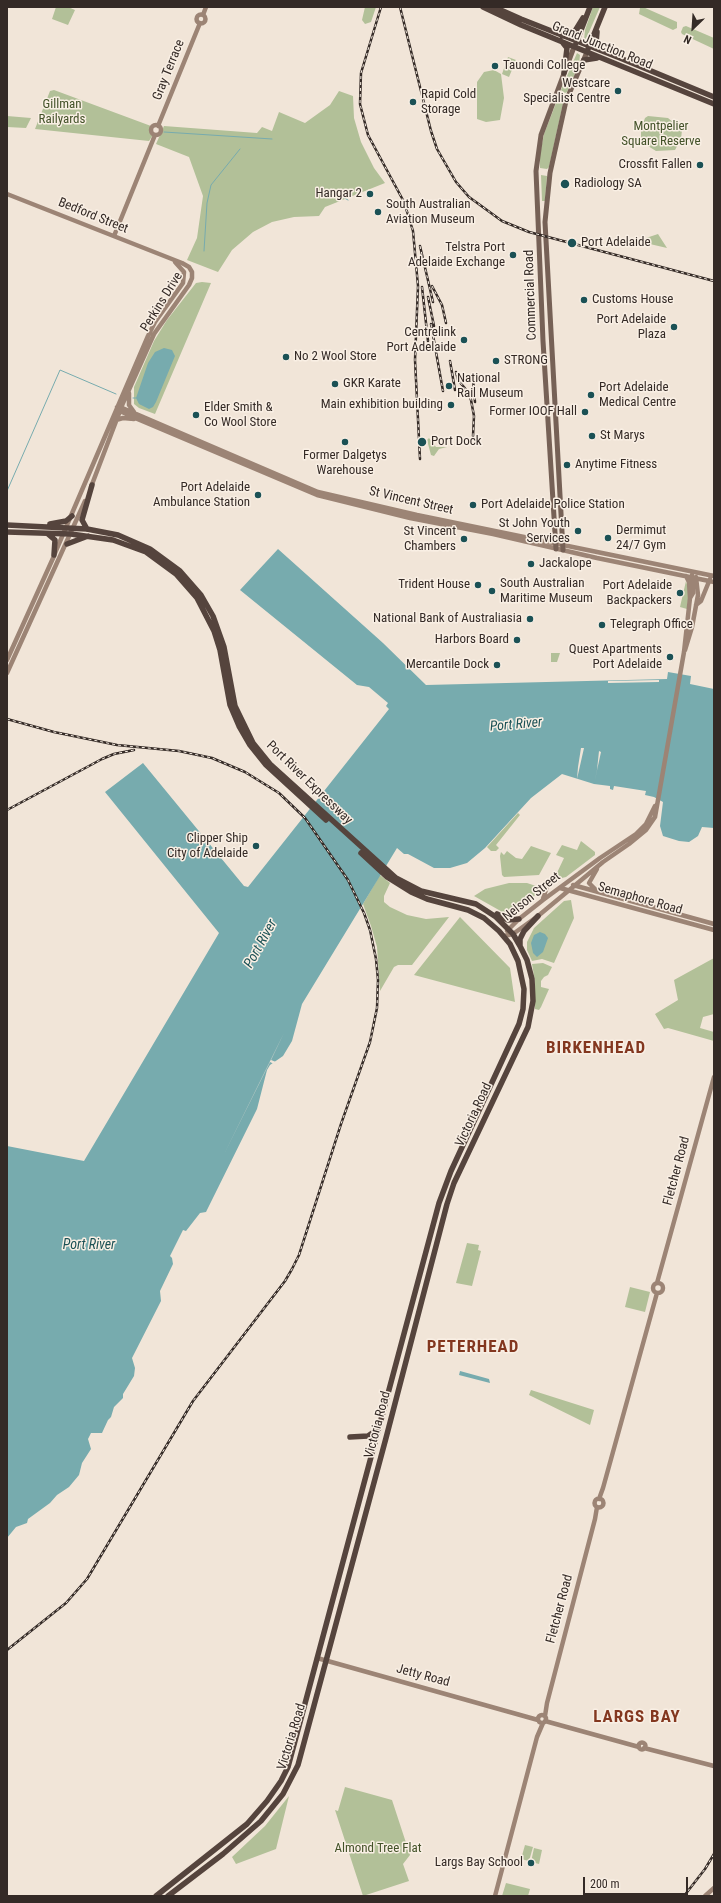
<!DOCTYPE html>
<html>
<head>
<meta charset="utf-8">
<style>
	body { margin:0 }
	#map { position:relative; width:721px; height:1903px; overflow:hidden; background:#f1e5d8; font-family:"Roboto Condensed",sans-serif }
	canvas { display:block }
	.frame { position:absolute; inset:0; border:8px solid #342a26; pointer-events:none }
	.north { position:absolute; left:673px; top:8px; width:40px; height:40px; -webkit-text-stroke:3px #f9efe4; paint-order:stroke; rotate:205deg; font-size:11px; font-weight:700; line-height:16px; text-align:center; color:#342a26 }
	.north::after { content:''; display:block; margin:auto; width:14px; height:18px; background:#342a26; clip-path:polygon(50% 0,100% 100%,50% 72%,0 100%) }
	.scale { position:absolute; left:583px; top:1877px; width:105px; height:18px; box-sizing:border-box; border:2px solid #342a26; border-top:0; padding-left:5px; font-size:12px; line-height:14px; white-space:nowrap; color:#342a26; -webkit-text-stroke:3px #f9efe4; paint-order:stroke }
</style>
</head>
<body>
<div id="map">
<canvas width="721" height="1903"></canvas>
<div class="frame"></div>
<div class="north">N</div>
<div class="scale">200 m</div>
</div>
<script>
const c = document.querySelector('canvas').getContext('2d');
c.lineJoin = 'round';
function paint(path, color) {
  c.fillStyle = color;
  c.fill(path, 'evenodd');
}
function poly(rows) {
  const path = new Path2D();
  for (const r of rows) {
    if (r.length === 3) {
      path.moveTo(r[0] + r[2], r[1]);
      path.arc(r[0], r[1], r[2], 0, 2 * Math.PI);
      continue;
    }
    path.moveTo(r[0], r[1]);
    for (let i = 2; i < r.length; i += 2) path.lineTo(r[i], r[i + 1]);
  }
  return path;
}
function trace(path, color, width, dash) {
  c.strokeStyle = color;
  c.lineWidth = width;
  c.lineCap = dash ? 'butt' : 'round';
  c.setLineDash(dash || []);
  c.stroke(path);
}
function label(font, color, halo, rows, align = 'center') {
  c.font = font + ' "Roboto Condensed",sans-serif';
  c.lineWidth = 3;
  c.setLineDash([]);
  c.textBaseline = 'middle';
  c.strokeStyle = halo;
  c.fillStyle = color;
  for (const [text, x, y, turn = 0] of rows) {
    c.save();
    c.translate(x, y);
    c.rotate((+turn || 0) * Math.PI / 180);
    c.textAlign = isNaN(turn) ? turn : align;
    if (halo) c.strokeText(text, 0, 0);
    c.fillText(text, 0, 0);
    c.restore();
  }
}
const green = poly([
	[56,7,68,7,75,10,68,25,52,19],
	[365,7,376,7,371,22,365,24,362,20],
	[593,7,600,7,586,39,584,40,585,30],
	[643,7,677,22,677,28,673,30,639,14,640,8],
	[686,26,714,38,714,49,682,34,681,32,683,27],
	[577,53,580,55,579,64,567,92,565,93,561,90],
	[508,57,516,60,509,77,502,74],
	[494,70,501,74,504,98,500,120,486,122,477,119,477,82,484,72],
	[54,90,151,126,153,135,149,141,35,129,50,91],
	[339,91,353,96,354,118,361,142,374,168,385,183,325,207,319,216,294,217,272,222,253,232,232,250,218,272,187,260,197,238,203,196,189,157,156,144,164,126,257,133,262,127,272,131,279,112,305,123,330,105],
	[561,97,564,99,549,167,547,169,540,168,540,154,544,134,558,98],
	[7,116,31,118,26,128,7,127],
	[648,116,668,118,682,130,681,139,675,150,656,151,648,146,641,139,641,129,645,118],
	[541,175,547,176,545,201,542,201],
	[658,234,667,248,637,241],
	[202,282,211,283,155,414,139,408,134,404,134,387,154,341,167,320,196,283],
	[429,438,436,447,447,447,439,449,434,456,431,455,427,440],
	[686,581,689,592,687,609,680,607],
	[551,653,560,653,557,662,551,662],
	[518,813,520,815,496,845,499,848,496,851,491,851,487,847],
	[581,841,595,852,595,855,566,877,562,878,555,877,564,858,556,855,562,845,577,850],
	[531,846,551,853,539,875,504,877,502,875,500,856,501,852,504,855,507,851,516,858,522,859],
	[380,875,390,883,384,896,384,902,390,907,407,915,426,919,449,917,412,965,398,965,394,967,380,991,377,947,371,926,363,904],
	[509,883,527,883,542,888,520,911,512,915,506,914,474,896,485,889],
	[571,900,574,918,554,963,542,959,532,961,527,950,527,942,534,928,564,901],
	[460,917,510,968,515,1002,414,975],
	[714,958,714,1014,703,1017,700,1028,714,1032,714,1041,668,1028,664,1029,655,1014,678,1000,674,980],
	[543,963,552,967,548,975,544,977,541,981,541,987,549,989,541,1007,539,1010,535,1009,535,981,532,964],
	[467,1243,479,1245,478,1250,481,1251,472,1286,456,1283],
	[630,1287,650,1292,645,1312,625,1307],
	[531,1390,594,1410,590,1425,529,1395],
	[345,1787,392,1800,410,1855,403,1864,409,1881,363,1896,335,1810,338,1811],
	[289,1796,276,1849,236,1864,232,1857,265,1826],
	[525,1845,533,1847,529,1861,521,1859],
	[534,1848,542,1850,539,1864,531,1862],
	[506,1883,530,1889,528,1896,502,1896]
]);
const water = poly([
	[164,348,172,350,175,356,156,402,153,407,149,409,139,404,136,398,148,363,155,352],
	[278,549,383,643,426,685,667,679,668,672,691,676,690,684,714,689,714,828,702,827,698,836,689,842,679,841,663,836,660,826,663,802,654,797,645,795,646,791,614,786,613,790,610,789,610,786,594,784,562,774,531,798,485,848,467,863,450,868,434,868,408,854,404,854,397,848,302,1004,292,1041,283,1056,270,1065,267,1070,257,1109,206,1212,200,1213,186,1231,183,1230,170,1256,172,1258,173,1264,160,1291,161,1301,132,1358,135,1368,134,1376,123,1394,123,1398,114,1407,111,1417,108,1420,102,1433,91,1433,88,1439,91,1449,82,1463,79,1475,69,1487,57,1495,50,1503,28,1519,27,1523,16,1527,7,1538,7,1146,84,1161,219,933,105,792,143,763,244,886,248,887,389,709,386,706,388,703,369,687,357,685,240,590],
	[540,932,545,934,548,938,543,952,537,957,533,953,531,943,534,935],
	[460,1371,489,1379,490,1383,459,1375]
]);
const pier = poly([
	[659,680,659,682,608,683,608,681],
	[581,748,584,748,577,779,578,767],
	[599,751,601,752,594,784,597,770],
	[284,1033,271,1060,276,1062,274,1064,270,1062,224,1154]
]);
const stream = poly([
	[164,132,272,139],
	[337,194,348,200],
	[204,251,207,203,211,185,240,149],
	[133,398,136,398],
	[7,491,60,370,116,394]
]);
const secondary = poly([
	[201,19,4.5],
	[203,15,206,7],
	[156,130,5],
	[158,126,200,23],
	[7,194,182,263,189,267,192,272,192,278,189,285,154,334,123,403,91,487],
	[114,236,155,135],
	[129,393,129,405,134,412],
	[117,407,120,411,135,418,317,495,410,518,493,534,597,558,714,582],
	[120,407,318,492,417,515,714,576],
	[116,420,123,418,134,419],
	[55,553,148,336,155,322,183,283,184,272,175,262],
	[690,598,693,593,692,575],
	[696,605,701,601,710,579],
	[685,650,692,627,698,595,696,577],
	[7,660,54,556],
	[7,673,85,501],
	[573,885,714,924],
	[560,888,714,930],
	[595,889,589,883,597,869],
	[543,899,548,883],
	[507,931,519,919,543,900,600,858,636,834,646,824,655,806],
	[504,936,513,934,538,916,603,862,629,844,646,830,655,817,684,652,690,598,689,582,686,576],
	[657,1283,714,1077],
	[658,1288,5],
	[599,1503,4.5],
	[599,1499,603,1488,657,1293],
	[317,1658,538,1720],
	[542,1719,4],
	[545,1716,547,1703,595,1519,597,1507],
	[545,1721,639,1747],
	[642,1746,3.5],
	[644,1748,714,1766],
	[495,1896,537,1737,543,1723],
	[705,1896,714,1888]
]);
const primary = poly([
	[556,549,543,341,536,171,541,135,574,47],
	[563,550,545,222,550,173,566,101,587,52]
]);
const highway = poly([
	[483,7,521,25,714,104],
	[494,7,521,19,620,58,714,97],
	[597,32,596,43,600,50],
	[562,36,569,35,575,31,583,18],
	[563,43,567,48,564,73],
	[576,43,590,7],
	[588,49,605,7],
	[584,60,597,58],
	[50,524,66,521,72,516],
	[7,525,87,529,118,535,150,549,180,571,201,595,213,616,224,647,235,706,253,743,270,764,396,878,421,891,476,904,496,917,513,934,520,946,527,960,532,979,533,1001,528,1027,454,1183,447,1204,386,1438,298,1765,283,1794,261,1821,223,1854,168,1896],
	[87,529,82,520,92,485],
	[7,532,71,534,113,540,146,552,176,574,197,598,214,631,220,650,230,705,239,726,250,745,266,765,326,820],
	[48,534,55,540,54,555],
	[67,544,88,536],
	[497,914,508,920,519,919],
	[520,945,520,939,524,931,538,916],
	[350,1437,368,1436,378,1429],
	[156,1896,247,1824,267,1801,281,1781,288,1767,439,1203,451,1171,519,1024,523,1009,524,989,518,961,510,944,499,931,484,918,468,910,427,899,411,892,387,877,361,853]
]);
const rail = poly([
	[381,7,361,73,360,104,368,135,404,202,413,231,418,286,415,360,420,459],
	[400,7,431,131,437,149,456,182,469,197,502,221,529,232,714,281],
	[420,246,433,302],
	[432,286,442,305,446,323],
	[422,287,428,341],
	[428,297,434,326],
	[431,324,443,391],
	[450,361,455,390],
	[456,372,458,380,468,392,471,400,474,416,473,436],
	[473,379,475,402],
	[7,719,54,732,117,745,179,751,212,758,245,772,279,793,305,818,348,880,364,913,370,930,376,959,378,980,377,1008,370,1042,341,1124,299,1255,292,1269,285,1281,193,1401,87,1579,66,1603,7,1650],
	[7,810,102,759,114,754,134,750],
	[684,1896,705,1869,714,1854]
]);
const markers = [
	[495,66,4,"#1b5155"],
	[618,91,4,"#1b5155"],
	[413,102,4,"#1b5155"],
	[700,165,4,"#1b5155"],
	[565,184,5,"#1b5155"],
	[370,194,4,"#1b5155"],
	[378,212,4,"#1b5155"],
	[572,243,5,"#1b5155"],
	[513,255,4,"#1b5155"],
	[584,300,4,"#1b5155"],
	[674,327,4,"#1b5155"],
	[464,340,4,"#1b5155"],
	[286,357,4,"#1b5155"],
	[496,361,4,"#1b5155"],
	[335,384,4,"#1b5155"],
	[449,386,4,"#1b5155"],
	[591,395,4,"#1b5155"],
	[451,405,4,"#1b5155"],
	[585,412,4,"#1b5155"],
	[196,415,4,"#1b5155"],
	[592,436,4,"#1b5155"],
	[345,442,4,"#1b5155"],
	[422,442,5,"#1b5155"],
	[567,465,4,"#1b5155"],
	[258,495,4,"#1b5155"],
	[473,505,4,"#1b5155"],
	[578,531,4,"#1b5155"],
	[608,538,4,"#1b5155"],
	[464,539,4,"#1b5155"],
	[531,564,4,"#1b5155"],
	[478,585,4,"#1b5155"],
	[492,591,4,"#1b5155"],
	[680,593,4,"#1b5155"],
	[530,619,4,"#1b5155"],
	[602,625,4,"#1b5155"],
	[517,640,4,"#1b5155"],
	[670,657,4,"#1b5155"],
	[497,665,4,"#1b5155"],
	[256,846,4,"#1b5155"],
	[531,1863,4,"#1b5155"]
];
const streetNames = [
	["Grand Junction Road",602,46,22],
	["Gray Terrace",169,70,-68],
	["Bedford Street",93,216,22],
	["Commercial Road",531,295,-92],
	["Perkins Drive",162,302,-58],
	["St Vincent Street",411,501,13],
	["Port River Expressway",309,783,44],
	["Nelson Street",532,897,-39],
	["Semaphore Road",640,899,16],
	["Victoria Road",474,1115,-65],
	["Fletcher Road",677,1171,-75],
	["Victoria Road",378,1425,-75],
	["Fletcher Road",560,1609,-75],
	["Jetty Road",423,1676,15],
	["Victoria Road",292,1737,-73]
];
const poiNames = [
	["Tauondi College",503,66],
	["Westcare",610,84,"right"],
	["Specialist Centre",610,99,"right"],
	["Rapid Cold",421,95],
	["Storage",421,110],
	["Crossfit Fallen",692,165,"right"],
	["Radiology SA",574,184],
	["Hangar 2",362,194,"right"],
	["South Australian",386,205],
	["Aviation Museum",386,220],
	["Port Adelaide",581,243],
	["Telstra Port",505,248,"right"],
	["Adelaide Exchange",505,263,"right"],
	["Customs House",592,300],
	["Port Adelaide",666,320,"right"],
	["Plaza",666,335,"right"],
	["Centrelink",456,333,"right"],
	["Port Adelaide",456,348,"right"],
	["No 2 Wool Store",294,357],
	["STRONG",504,361],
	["National",457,379],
	["Rail Museum",457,394],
	["GKR Karate",343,384],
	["Port Adelaide",599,388],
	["Medical Centre",599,403],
	["Main exhibition building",443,405,"right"],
	["Elder Smith &",204,408],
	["Co Wool Store",204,423],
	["Former IOOF Hall",577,412,"right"],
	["St Marys",600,436],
	["Port Dock",431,442],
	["Former Dalgetys",345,456,"center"],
	["Warehouse",345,471,"center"],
	["Anytime Fitness",575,465],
	["Port Adelaide",250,488,"right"],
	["Ambulance Station",250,503,"right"],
	["Port Adelaide Police Station",481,505],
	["St John Youth",570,524,"right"],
	["Services",570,539,"right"],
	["Dermimut",616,531],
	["24/7 Gym",616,546],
	["St Vincent",456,532,"right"],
	["Chambers",456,547,"right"],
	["Jackalope",539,564],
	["South Australian",500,584],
	["Maritime Museum",500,599],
	["Trident House",470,585,"right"],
	["Port Adelaide",672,586,"right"],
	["Backpackers",672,601,"right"],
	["National Bank of Australiasia",522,619,"right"],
	["Telegraph Office",610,625],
	["Harbors Board",509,640,"right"],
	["Quest Apartments",662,650,"right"],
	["Port Adelaide",662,665,"right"],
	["Mercantile Dock",489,665,"right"],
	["Clipper Ship",248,839,"right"],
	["City of Adelaide",248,854,"right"],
	["Largs Bay School",523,1863,"right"]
];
const parkNames = [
	["Gillman",62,105],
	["Railyards",62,120],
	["Montpelier",661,127],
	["Square Reserve",661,142],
	["Almond Tree Flat",378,1849]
];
const waterNames = [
	["Port River",516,725,-5],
	["Port River",261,944,-61],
	["Port River",89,1245]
];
const districtNames = [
	["BIRKENHEAD",596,1049],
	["PETERHEAD",473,1348],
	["LARGS BAY",637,1718]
];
paint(green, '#b2c098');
paint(water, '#77abae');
paint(pier, '#f1e5d8');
trace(stream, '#77abae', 1);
trace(secondary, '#9c8475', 4.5);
trace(primary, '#766156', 5);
trace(highway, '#55443d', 5.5);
trace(rail, '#342a26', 2.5);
trace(rail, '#f9efe4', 1, [3]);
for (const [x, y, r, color] of markers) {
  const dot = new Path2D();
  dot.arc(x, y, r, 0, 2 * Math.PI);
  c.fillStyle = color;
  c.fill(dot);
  trace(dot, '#f9efe4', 1.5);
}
label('13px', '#342a26', '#f9efe4', streetNames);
label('13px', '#342a26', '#f9efe4', poiNames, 'left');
label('13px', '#435229', '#f9efe4', parkNames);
label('italic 14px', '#1b5155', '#f9efe4', waterNames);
c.letterSpacing = '1px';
label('bold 17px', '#83371f', '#f9efe4', districtNames);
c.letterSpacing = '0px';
</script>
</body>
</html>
